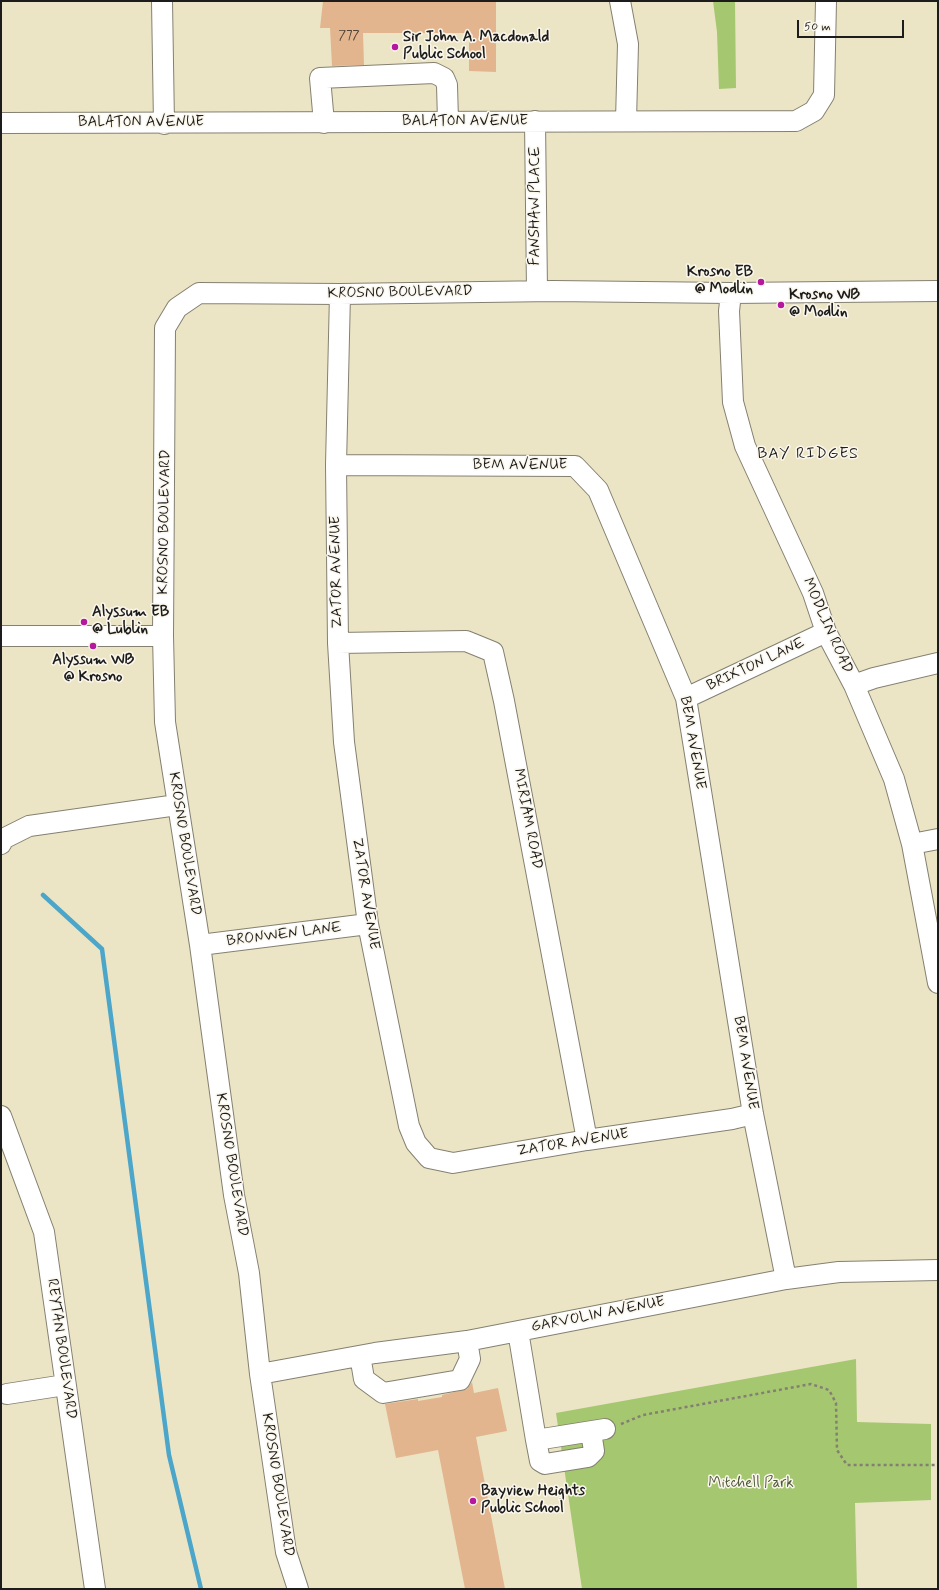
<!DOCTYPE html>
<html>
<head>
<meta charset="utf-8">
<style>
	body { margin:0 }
	#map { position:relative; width:939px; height:1590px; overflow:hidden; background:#ebe5c6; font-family:Mynerve,sans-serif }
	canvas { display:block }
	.frame { position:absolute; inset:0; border:2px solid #1c1c1c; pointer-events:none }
	.scale { position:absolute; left:797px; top:20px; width:107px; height:18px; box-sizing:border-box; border:2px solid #1c1c1c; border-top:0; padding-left:5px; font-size:12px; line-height:14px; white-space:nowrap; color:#1c1c1c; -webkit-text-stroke:3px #fbf7ec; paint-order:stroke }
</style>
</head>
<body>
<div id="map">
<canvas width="939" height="1590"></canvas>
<div class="frame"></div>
<div class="scale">50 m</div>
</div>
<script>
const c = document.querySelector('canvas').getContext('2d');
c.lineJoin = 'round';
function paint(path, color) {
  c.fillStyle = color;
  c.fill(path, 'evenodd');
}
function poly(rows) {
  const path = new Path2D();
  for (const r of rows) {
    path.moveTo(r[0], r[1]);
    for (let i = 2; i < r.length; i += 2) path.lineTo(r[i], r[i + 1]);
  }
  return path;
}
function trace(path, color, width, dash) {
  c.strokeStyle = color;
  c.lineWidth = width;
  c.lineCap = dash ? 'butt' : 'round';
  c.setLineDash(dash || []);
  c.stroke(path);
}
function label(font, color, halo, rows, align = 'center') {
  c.font = font + ' Mynerve,sans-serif';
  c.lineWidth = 3;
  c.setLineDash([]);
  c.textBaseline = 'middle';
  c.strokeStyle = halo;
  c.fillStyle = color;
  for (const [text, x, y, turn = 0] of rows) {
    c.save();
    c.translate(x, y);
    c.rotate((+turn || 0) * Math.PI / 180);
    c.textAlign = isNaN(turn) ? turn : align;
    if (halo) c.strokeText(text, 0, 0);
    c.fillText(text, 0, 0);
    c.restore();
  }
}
const green = poly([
	[713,1,735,1,736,88,719,89,717,32],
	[856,1359,857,1422,931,1424,931,1500,855,1503,857,1589,582,1589,556,1413]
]);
const stream = poly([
	[43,895,102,949,169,1455,201,1589]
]);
const building = poly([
	[323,1,496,1,496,72,469,71,469,33,363,33,364,65,332,66,330,28,320,28],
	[472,1382,474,1393,498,1388,507,1431,476,1437,505,1589,465,1589,438,1450,396,1458,385,1404,418,1399,418,1401,442,1397,442,1395,467,1389]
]);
const path = poly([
	[621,1424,643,1415,811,1384,829,1390,836,1403,837,1450,847,1465,938,1465]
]);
const minor = poly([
	[162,1,164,124],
	[620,1,628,44,626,121],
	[535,121,537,291],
	[1,123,796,121,814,111,824,95,826,1],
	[324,123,320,78,434,73,444,78,447,85,448,121],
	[731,293,729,311,733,402,745,446,813,593,826,632,854,685,894,779,912,844,938,983],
	[340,294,336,465,338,643,344,742,368,924,409,1126,416,1143,429,1158,453,1163,587,1140,732,1119,753,1114],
	[336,465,575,466,598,490,686,698,753,1114,786,1279],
	[1,636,163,636],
	[338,643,466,641,493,652,504,701,587,1140],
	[854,685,874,678,938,663],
	[686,698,826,632],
	[1,844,3,839,29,826,177,805],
	[912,844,938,839],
	[200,945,368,924],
	[1,1116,44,1232,95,1589],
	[518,1331,536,1440,605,1429],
	[359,1357,362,1367,364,1379,383,1393,460,1380,470,1359,467,1341],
	[260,1374,375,1353,467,1341,786,1279,839,1272,938,1270],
	[7,1394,65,1385],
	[536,1440,540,1461,545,1464,588,1457,594,1451,591,1432],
	[298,1589,286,1552,260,1374,249,1273,234,1195,200,945,165,722,163,636,165,328,177,308,199,293,340,294,553,291,731,293,938,291]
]);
const markers = [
	[395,47,4,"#b5179e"],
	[761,282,4,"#b5179e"],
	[781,305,4,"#b5179e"],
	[84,622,4,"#b5179e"],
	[93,646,4,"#b5179e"],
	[473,1501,4,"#b5179e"]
];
const numberNames = [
	["777",349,36]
];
const poiNames = [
	["Sir John A. Macdonald",403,38],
	["Public School",403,55],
	["Krosno EB",753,273,"right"],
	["@ Modlin",753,290,"right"],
	["Krosno WB",789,296],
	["@ Modlin",789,313],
	["Alyssum EB",92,613],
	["@ Lublin",92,630],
	["Alyssum WB",93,661,"center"],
	["@ Krosno",93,678,"center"],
	["Bayview Heights",481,1492],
	["Public School",481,1509]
];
const streetNames = [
	["BALATON AVENUE",465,122],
	["BALATON AVENUE",141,123],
	["FANSHAW PLACE",536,206,-90],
	["KROSNO BOULEVARD",400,293,-1],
	["BEM AVENUE",520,466],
	["KROSNO BOULEVARD",165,522,-89],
	["ZATOR AVENUE",337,572,-91],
	["MODLIN ROAD",827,626,66],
	["BRIXTON LANE",756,665,-25],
	["BEM AVENUE",692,743,80],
	["MIRIAM ROAD",527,819,79],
	["KROSNO BOULEVARD",184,844,81],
	["ZATOR AVENUE",365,894,81],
	["BRONWEN LANE",284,935,-7],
	["BEM AVENUE",745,1063,81],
	["ZATOR AVENUE",573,1143,-9],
	["KROSNO BOULEVARD",231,1165,81],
	["GARVOLIN AVENUE",598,1315,-11],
	["REYTAN BOULEVARD",61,1349,82],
	["KROSNO BOULEVARD",277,1485,81]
];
const parkNames = [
	["Mitchell Park",751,1484]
];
const neighbourhoodNames = [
	["BAY RIDGES",808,455]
];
paint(green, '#a5c770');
trace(stream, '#4ca6c9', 4.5);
paint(building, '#e2b58f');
trace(minor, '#848071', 22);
trace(path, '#848071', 2.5, [3, 3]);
trace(minor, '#fff', 20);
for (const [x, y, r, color] of markers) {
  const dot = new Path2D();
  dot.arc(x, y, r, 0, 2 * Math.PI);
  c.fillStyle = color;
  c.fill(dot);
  trace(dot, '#fbf7ec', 1.5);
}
label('13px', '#4e4239', null, numberNames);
label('bold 15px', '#1c1c1c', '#fbf7ec', poiNames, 'left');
label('15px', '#1c1c1c', '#fbf7ec', streetNames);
label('15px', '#4c5839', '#fbf7ec', parkNames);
c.letterSpacing = '1px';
label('16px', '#1c1c1c', '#fbf7ec', neighbourhoodNames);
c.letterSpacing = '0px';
</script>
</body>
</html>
